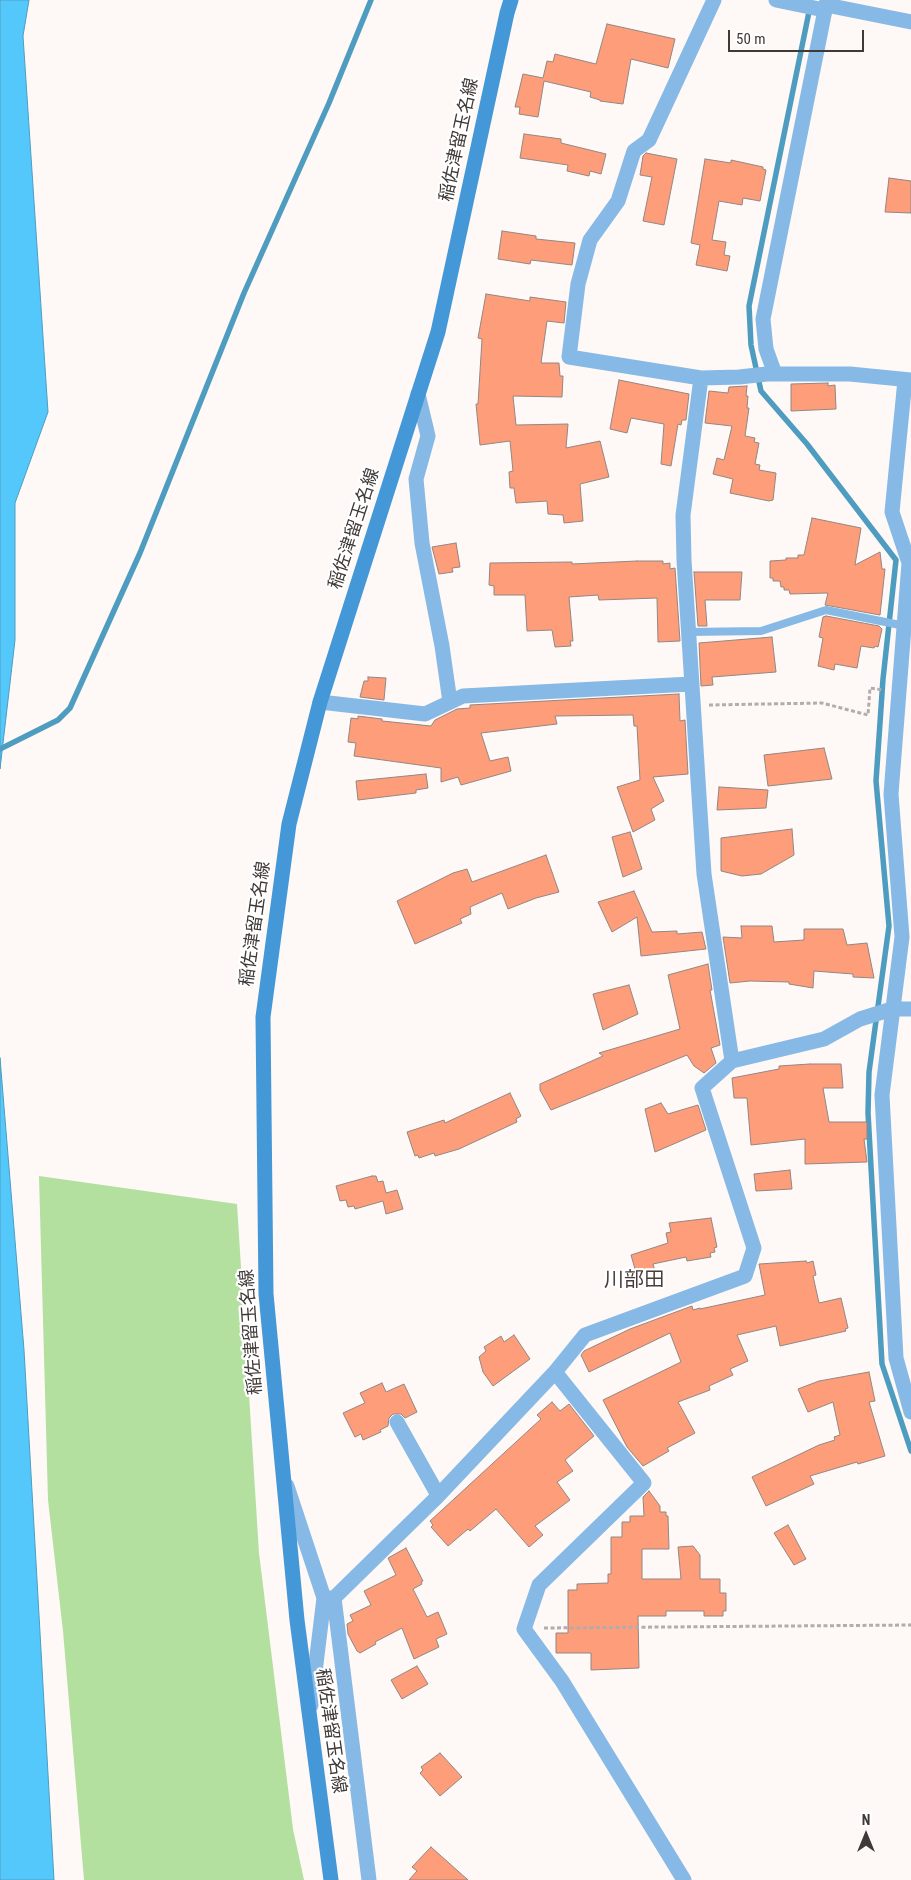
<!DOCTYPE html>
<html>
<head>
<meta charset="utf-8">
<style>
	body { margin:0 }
	#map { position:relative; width:911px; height:1880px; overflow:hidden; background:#fef8f6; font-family:"Roboto Condensed",sans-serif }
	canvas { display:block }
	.north { position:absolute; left:841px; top:1810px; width:50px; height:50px; -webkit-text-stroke:4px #fff; paint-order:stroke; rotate:0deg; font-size:14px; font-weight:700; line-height:20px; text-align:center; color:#3f3937 }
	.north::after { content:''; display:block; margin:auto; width:18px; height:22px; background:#3f3937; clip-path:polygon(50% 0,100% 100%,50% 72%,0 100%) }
	.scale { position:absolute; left:728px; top:30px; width:136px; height:22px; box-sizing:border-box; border:2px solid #3f3937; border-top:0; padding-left:6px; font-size:15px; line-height:18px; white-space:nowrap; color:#3f3937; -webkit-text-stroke:4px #fff; paint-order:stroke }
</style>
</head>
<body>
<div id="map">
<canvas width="911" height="1880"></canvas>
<div class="north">N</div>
<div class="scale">50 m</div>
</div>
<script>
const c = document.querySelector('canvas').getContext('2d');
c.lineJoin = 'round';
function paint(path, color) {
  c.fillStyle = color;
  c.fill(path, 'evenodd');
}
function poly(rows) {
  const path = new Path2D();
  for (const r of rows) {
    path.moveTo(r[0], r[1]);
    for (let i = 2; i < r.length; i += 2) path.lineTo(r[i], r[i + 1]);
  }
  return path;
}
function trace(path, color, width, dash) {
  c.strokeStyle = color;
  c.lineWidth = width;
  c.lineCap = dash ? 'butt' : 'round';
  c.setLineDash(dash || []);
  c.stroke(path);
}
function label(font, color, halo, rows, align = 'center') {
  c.font = font + ' "Roboto Condensed","Noto Sans JP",sans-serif';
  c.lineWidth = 4.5;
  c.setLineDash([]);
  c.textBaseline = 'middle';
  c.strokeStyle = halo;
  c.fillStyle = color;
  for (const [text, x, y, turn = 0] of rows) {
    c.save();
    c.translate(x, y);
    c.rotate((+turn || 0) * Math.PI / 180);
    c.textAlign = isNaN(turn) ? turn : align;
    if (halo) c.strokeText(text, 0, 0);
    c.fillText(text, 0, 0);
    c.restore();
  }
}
const green = poly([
	[39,1176,237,1204,259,1553,293,1829,304,1880,84,1880,63,1631,48,1500]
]);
const water = poly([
	[0,0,29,0,23,36,48,412,15,503,15,640,0,769,0,0],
	[0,1058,24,1350,54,1880,0,1880,0,1058]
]);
const stream = poly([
	[810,7,749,306,751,345,761,391,807,444,896,560,883,679,876,781,889,926,869,1072,868,1113,882,1364,911,1451],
	[0,749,58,720,70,708,140,553,244,293,329,103,371,0]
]);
const building = poly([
	[607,24,675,39,668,68,631,59,623,104,600,101,600,100,590,97,591,92,544,81,538,117,519,114,520,107,515,107,523,74,543,78,547,61,553,62,555,54,596,64,607,24],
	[524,134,561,139,561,143,606,154,601,174,590,171,589,176,567,171,568,165,520,158,524,134],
	[646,153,677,159,664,225,643,221,652,177,640,175,643,156,646,153],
	[705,159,731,163,731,160,763,167,763,169,766,170,760,201,743,198,742,205,719,201,712,240,726,242,724,255,730,256,727,271,696,265,700,245,691,243,705,159],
	[889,178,911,181,911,213,885,212,889,178],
	[502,231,536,236,536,239,575,243,572,265,531,260,530,264,498,259,502,231],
	[486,294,530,301,530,297,566,302,564,323,547,321,541,363,559,363,560,376,563,376,562,397,513,396,516,425,568,424,566,448,600,441,609,477,580,484,583,521,564,523,563,515,548,514,547,501,516,503,514,488,510,488,509,472,513,471,510,441,480,445,476,404,478,404,482,339,478,338,486,294],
	[619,380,689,394,686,420,682,420,681,425,678,424,671,466,661,464,664,424,631,418,627,433,610,429,619,380],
	[828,383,828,386,835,385,836,409,791,411,791,384,828,383],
	[747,386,746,396,748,396,747,408,749,408,745,436,755,438,754,442,759,443,755,464,760,465,759,470,776,473,773,500,769,501,730,493,733,479,713,474,717,458,724,460,732,426,705,423,709,391,728,393,729,387,747,386],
	[812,518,861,528,855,565,880,552,882,569,885,569,880,615,825,605,828,593,790,594,789,590,784,590,784,587,781,587,780,581,773,581,773,578,770,578,770,561,786,560,786,558,798,558,798,555,804,555,812,518],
	[456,543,460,567,452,568,453,572,439,574,432,547,456,543],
	[637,561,663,561,663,564,670,563,670,569,675,568,680,641,658,642,657,598,599,600,598,595,569,597,573,641,570,641,571,646,555,647,552,630,527,631,525,595,494,595,494,586,489,585,490,563,572,562,572,564,637,561],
	[694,572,742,572,740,600,705,600,707,626,698,626,694,572],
	[826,616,879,626,882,629,878,647,875,646,874,648,861,646,857,668,835,664,834,670,818,666,823,638,819,637,823,617,826,616],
	[772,637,776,672,712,677,713,685,701,686,699,643,772,637],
	[368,677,386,678,384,700,360,697,364,681,368,681,368,677],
	[679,694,680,721,685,720,688,774,653,777,664,801,651,809,655,820,633,832,617,787,640,780,637,726,634,726,633,715,555,716,557,724,481,733,490,761,508,757,511,771,461,785,458,777,441,782,441,768,354,756,356,743,348,742,351,718,358,719,358,716,382,719,382,721,431,726,435,720,457,709,470,708,470,705,679,694],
	[824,748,832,779,768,786,764,755,824,748],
	[426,774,428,788,416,790,416,793,358,800,356,781,426,774],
	[719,787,768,790,766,808,717,810,719,787],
	[792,829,794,855,761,874,742,876,721,871,721,838,792,829],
	[630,832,642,869,623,877,612,837,630,832],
	[546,855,559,892,536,898,508,909,502,893,470,907,471,914,460,919,462,923,415,944,397,901,453,873,467,869,472,882,546,855],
	[634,891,652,932,677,931,677,934,702,932,706,949,641,956,637,917,612,932,598,902,634,891],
	[741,926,772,926,774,942,804,940,804,929,843,929,847,945,867,943,874,978,853,977,853,974,814,971,813,988,789,984,789,982,750,981,730,983,723,937,742,938,741,926],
	[708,964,712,990,710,990,720,1045,711,1048,716,1063,704,1073,694,1066,687,1055,551,1110,540,1090,540,1084,603,1056,599,1053,680,1029,668,975,708,964],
	[629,985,638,1014,603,1030,593,994,629,985],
	[810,1064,841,1064,843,1088,823,1088,829,1122,867,1122,867,1139,864,1139,867,1162,805,1164,805,1139,751,1145,747,1098,734,1098,732,1078,779,1069,779,1066,810,1064],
	[510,1093,521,1116,516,1119,517,1122,459,1149,435,1156,434,1153,419,1158,418,1155,415,1156,407,1132,444,1120,445,1123,510,1093],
	[661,1103,668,1114,698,1105,706,1130,655,1152,645,1109,661,1103],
	[790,1170,792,1189,756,1191,754,1174,790,1170],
	[372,1176,376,1176,378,1182,383,1181,386,1193,397,1190,403,1209,386,1214,383,1201,355,1209,354,1206,348,1207,346,1200,340,1201,336,1186,372,1176],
	[711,1218,717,1247,714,1248,715,1252,710,1253,711,1257,687,1261,686,1257,653,1264,655,1271,637,1276,631,1255,668,1243,666,1233,671,1232,669,1223,711,1218],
	[806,1261,807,1263,813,1261,816,1275,813,1276,819,1303,841,1298,848,1328,845,1329,846,1331,780,1346,776,1326,737,1335,748,1361,730,1369,733,1375,709,1386,710,1390,678,1402,695,1433,667,1448,669,1451,643,1466,627,1447,603,1400,681,1362,670,1333,589,1372,581,1355,584,1351,630,1329,692,1306,693,1310,700,1308,700,1309,765,1295,759,1264,806,1261],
	[514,1335,530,1359,493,1386,483,1372,479,1357,486,1351,484,1347,501,1336,504,1342,514,1335],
	[869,1372,875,1401,869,1402,885,1456,858,1464,857,1462,810,1476,814,1484,766,1506,752,1477,819,1445,835,1440,834,1437,840,1435,833,1402,808,1412,798,1389,819,1381,869,1372],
	[382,1383,386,1392,404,1384,417,1412,405,1418,401,1414,393,1414,389,1418,388,1426,380,1430,381,1432,363,1440,361,1434,355,1437,343,1413,365,1403,360,1393,382,1383],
	[552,1402,560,1411,569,1404,594,1436,565,1460,573,1471,557,1482,570,1500,535,1526,543,1535,529,1547,496,1509,470,1531,468,1529,448,1546,431,1527,433,1525,430,1521,541,1419,537,1415,552,1402],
	[649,1491,660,1506,660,1512,666,1512,666,1516,668,1516,669,1549,642,1549,642,1579,681,1579,678,1547,693,1546,700,1555,700,1579,720,1579,720,1593,726,1593,726,1611,723,1611,723,1616,704,1616,704,1611,666,1611,666,1616,638,1616,639,1668,591,1670,591,1653,556,1653,556,1633,568,1633,568,1590,577,1590,577,1584,608,1583,608,1574,611,1574,611,1537,622,1537,622,1522,630,1522,630,1516,644,1516,643,1497,649,1491],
	[788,1525,806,1559,794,1565,774,1533,788,1525],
	[406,1548,423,1581,421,1582,422,1584,413,1589,427,1617,438,1612,447,1634,436,1639,439,1647,414,1659,402,1628,375,1642,376,1644,360,1653,357,1651,348,1634,347,1624,353,1621,350,1615,371,1605,364,1591,396,1575,388,1558,406,1548],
	[417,1666,428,1684,402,1699,391,1680,417,1666],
	[440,1753,462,1777,440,1796,420,1773,423,1770,421,1767,440,1753],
	[431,1847,468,1880,409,1880,417,1871,412,1867,431,1847]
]);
const path = poly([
	[709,705,822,703,868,715,870,688,883,690],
	[544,1628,911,1625]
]);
const lane = poly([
	[688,632,761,631,826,610,905,626]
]);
const street = poly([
	[714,0,649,140,634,151,618,201,590,240,578,284,569,357,701,378,739,377,767,374,850,374,911,380],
	[776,0,824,10],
	[826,5,911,22],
	[775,374,766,349,763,319,827,0],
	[701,378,683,515,684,560,704,874,732,1061],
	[905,380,892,512,909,563,891,794,902,937,882,1095,896,1358,911,1412],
	[418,394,428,436,416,479,422,543,442,646,450,702],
	[320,702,425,714,463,696,691,684],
	[555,1372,644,1483,539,1585,524,1629,562,1681,684,1880],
	[397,1422,438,1495],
	[287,1486,324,1598],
	[334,1598,369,1880],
	[311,1705,324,1598,334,1598,435,1499,555,1372,585,1335,745,1276,754,1248,702,1088,732,1061,824,1039,860,1019,892,1009,911,1009]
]);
const secondary = poly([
	[331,1880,297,1620,266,1294,263,1017,289,824,320,702,438,332,507,13,511,0]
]);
const streetNames = [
	["稲佐津留玉名線",460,140,-78],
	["稲佐津留玉名線",355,529,-72],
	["稲佐津留玉名線",256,924,-82],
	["稲佐津留玉名線",252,1332,-94],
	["稲佐津留玉名線",330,1731,82]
];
const quarterNames = [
	["川部田",634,1281]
];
paint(green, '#b3e09e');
paint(water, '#54c8fa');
trace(water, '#4e9dc0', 1);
trace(stream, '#4e9dc0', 5.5);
paint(building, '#fd9d7a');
trace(building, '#948682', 1);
trace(path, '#b2acaa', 3, [4, 2.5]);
trace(lane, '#86b9e5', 8);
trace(street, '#86b9e5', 15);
trace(secondary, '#4498d8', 15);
label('18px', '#3f3937', '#fff', streetNames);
label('20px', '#483d39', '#fff', quarterNames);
</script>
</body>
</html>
